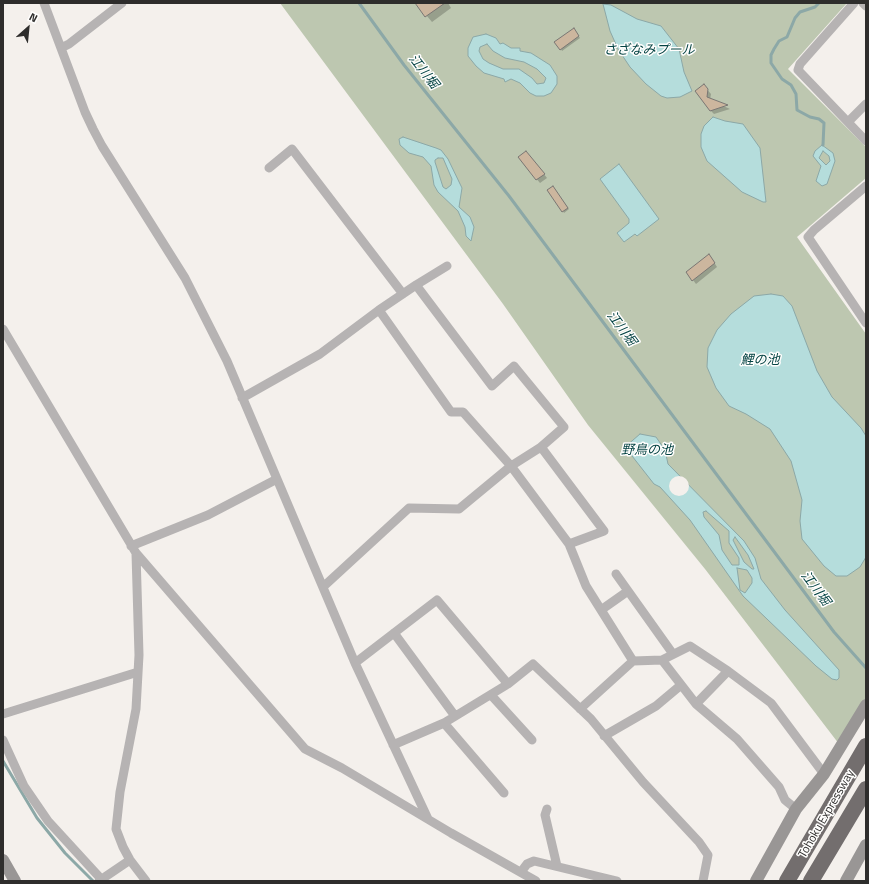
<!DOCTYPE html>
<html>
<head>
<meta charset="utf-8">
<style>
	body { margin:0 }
	#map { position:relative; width:869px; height:884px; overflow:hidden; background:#f4f0ec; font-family:"Titillium Web",sans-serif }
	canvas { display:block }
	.frame { position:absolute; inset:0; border:4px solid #2e2d2c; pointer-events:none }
	.north { position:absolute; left:8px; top:8px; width:40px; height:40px; -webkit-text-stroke:3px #fffefd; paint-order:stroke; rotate:27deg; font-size:11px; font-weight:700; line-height:16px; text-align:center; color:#2e2d2c }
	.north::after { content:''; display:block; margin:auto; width:14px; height:18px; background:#2e2d2c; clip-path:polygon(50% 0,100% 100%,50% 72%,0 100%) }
</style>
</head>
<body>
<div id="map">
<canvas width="869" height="884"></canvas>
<div class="frame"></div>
<div class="north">N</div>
</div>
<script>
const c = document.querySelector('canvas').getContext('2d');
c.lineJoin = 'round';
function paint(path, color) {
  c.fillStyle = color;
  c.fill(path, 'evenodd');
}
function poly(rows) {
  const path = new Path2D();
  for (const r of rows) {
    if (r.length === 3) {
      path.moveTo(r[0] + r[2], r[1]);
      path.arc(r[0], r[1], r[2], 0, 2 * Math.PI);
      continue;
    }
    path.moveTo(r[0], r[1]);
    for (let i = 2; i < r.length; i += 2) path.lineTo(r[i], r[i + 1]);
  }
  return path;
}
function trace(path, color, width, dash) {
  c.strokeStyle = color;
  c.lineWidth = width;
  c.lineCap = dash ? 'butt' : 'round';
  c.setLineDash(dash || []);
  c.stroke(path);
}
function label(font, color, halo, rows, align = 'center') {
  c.font = font + ' "Titillium Web","Noto Sans JP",sans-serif';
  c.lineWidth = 3;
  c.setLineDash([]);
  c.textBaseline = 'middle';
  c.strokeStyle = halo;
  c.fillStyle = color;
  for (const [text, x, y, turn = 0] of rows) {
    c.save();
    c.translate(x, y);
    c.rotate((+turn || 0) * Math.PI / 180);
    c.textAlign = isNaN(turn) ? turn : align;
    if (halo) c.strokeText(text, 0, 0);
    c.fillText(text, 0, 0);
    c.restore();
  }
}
const green = poly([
	[280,3,847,3,788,69,866,147,866,178,797,237,866,334,866,699,839,744,705,569,588,425,503,304]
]);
const water = poly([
	[603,4,611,5,637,19,661,26,679,49,684,72,692,91,680,97,667,98,661,96,646,84,630,67,618,49,610,31,603,4],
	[486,34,496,38,500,44,503,43,511,48,520,48,520,51,531,53,550,65,557,76,557,84,551,93,544,96,536,96,530,93,520,83,511,79,505,82,504,79,484,73,476,66,468,56,468,48,473,37,486,34],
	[487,44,493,51,505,58,524,62,537,69,546,78,544,83,537,84,532,78,519,69,503,69,489,63,483,59,479,51,480,47,487,44],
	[713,117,725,121,743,124,760,148,766,202,763,202,742,192,707,161,701,147,701,134,704,126,713,117],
	[403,137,436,148,441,150,448,159,462,188,459,207,470,217,474,227,471,241,466,236,465,227,458,211,438,192,434,185,431,166,423,157,409,153,400,145,399,139,403,137],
	[438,158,443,158,452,179,451,185,446,189,443,187,435,162,435,160,438,158],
	[822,145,833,153,835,161,827,184,822,186,816,181,821,166,813,156,815,151,822,145],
	[823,151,829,156,830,161,826,165,819,158,823,151],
	[619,164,659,219,637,236,635,234,624,242,617,233,629,223,629,219,600,179,619,164],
	[771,294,783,296,792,306,817,371,832,397,861,428,866,436,866,557,860,567,847,576,836,576,824,566,802,539,800,521,802,500,791,461,770,429,746,414,729,406,716,388,707,367,708,348,717,330,731,314,754,296,771,294],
	[640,434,656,437,665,450,668,464,744,541,755,558,761,579,785,610,839,670,839,678,837,680,832,679,816,666,743,596,690,520,660,487,654,484,625,447,640,434],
	[706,511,729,531,729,543,739,558,739,565,732,565,722,550,719,535,704,517,703,512,706,511],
	[735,537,748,555,754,569,752,569,744,562,733,540,735,537],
	[737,568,747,570,752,578,752,583,745,593,740,590,737,568]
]);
const pier = poly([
	[679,486,10]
]);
const shadow = poly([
	[416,3,448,3,451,8,432,22],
	[575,31,580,38,562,51,561,49],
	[704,86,711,94,710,100,730,109,714,114,710,110],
	[530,156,547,178,540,183,519,158],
	[554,189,569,209,564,213,563,211],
	[712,259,717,267,696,284,693,280]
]);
const stream = poly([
	[359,3,404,65,509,196,834,632,866,668],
	[819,3,815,7,800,12,795,18,787,37,779,41,774,49,771,55,771,63,782,79,791,85,796,94,797,110,810,117,819,119,824,123,823,145],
	[3,761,37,818,65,853,93,881]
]);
const building = poly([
	[415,3,445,3,425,17,415,3],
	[574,28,579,36,560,50,554,42,574,28],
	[704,84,708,89,707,97,728,105,710,111,695,91,704,84],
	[526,151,545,174,536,180,518,157,526,151],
	[553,186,568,208,562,212,547,190,553,186],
	[709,254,715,263,692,281,686,272,709,254]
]);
const street = poly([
	[44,3,85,112,93,129,102,146,185,278,227,361,355,663,428,819],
	[854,3,800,64,798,70,866,141],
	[863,3,866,6],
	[61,48,69,44,122,3],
	[848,122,866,104],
	[269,168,292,149,403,294],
	[866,186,814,230,808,237,866,323],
	[416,285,447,266],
	[379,310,451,412,463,412,511,466,569,544,586,586,633,661,580,709],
	[3,329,136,553,305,749,342,768,451,833,536,881],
	[242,398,320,354,379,310,416,285,492,386,514,366,564,427,541,447],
	[131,546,208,515,277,479],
	[136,553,139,655,136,709,120,792,116,829,123,847,130,860,146,881],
	[616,574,673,654],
	[323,587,409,508,459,509,511,466,541,447,604,531,569,544],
	[601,610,628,591],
	[394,633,455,716],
	[633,661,662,660,690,646,728,671,696,704,662,660],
	[355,663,437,600,508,684],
	[728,671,771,703,824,774],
	[491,695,532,740],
	[696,704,737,739,779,787,785,800,796,809],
	[3,714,138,672],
	[444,723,504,793],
	[604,736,656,706,681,685],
	[3,740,24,786,48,821,103,881],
	[393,745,444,723,508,684,533,664,591,719,643,782,699,842,708,855,703,881],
	[547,809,545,815,557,866],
	[521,872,527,864,534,861,617,881],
	[99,881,130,860]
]);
const secondary = poly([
	[3,860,15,881],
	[756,881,796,809,824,774,866,705],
	[846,881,866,845]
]);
const highway = poly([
	[787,881,866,746],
	[811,881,866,789]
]);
const streetNames = [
	["Tohoku Expressway",827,814,-60]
];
const waterNames = [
	["さざなみプール",649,51],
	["江川堀",423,72,52],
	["江川堀",621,329,53],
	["鯉の池",760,361],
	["野鳥の池",647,451],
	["江川堀",815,589,53]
];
paint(green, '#bdc7b0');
paint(water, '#b5dddc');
trace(water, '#8ca8a7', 1);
paint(pier, '#f4f0ec');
paint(shadow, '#0003');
trace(stream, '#8ca8a7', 3);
paint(building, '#ccb69e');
trace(building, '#7a7774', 1);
trace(street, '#b6b3b3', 9);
trace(secondary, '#999695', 12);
trace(highway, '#736e6e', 16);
label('12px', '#2e2d2c', '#fffefd', streetNames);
label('italic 13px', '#044343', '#fffefd', waterNames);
</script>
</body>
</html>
